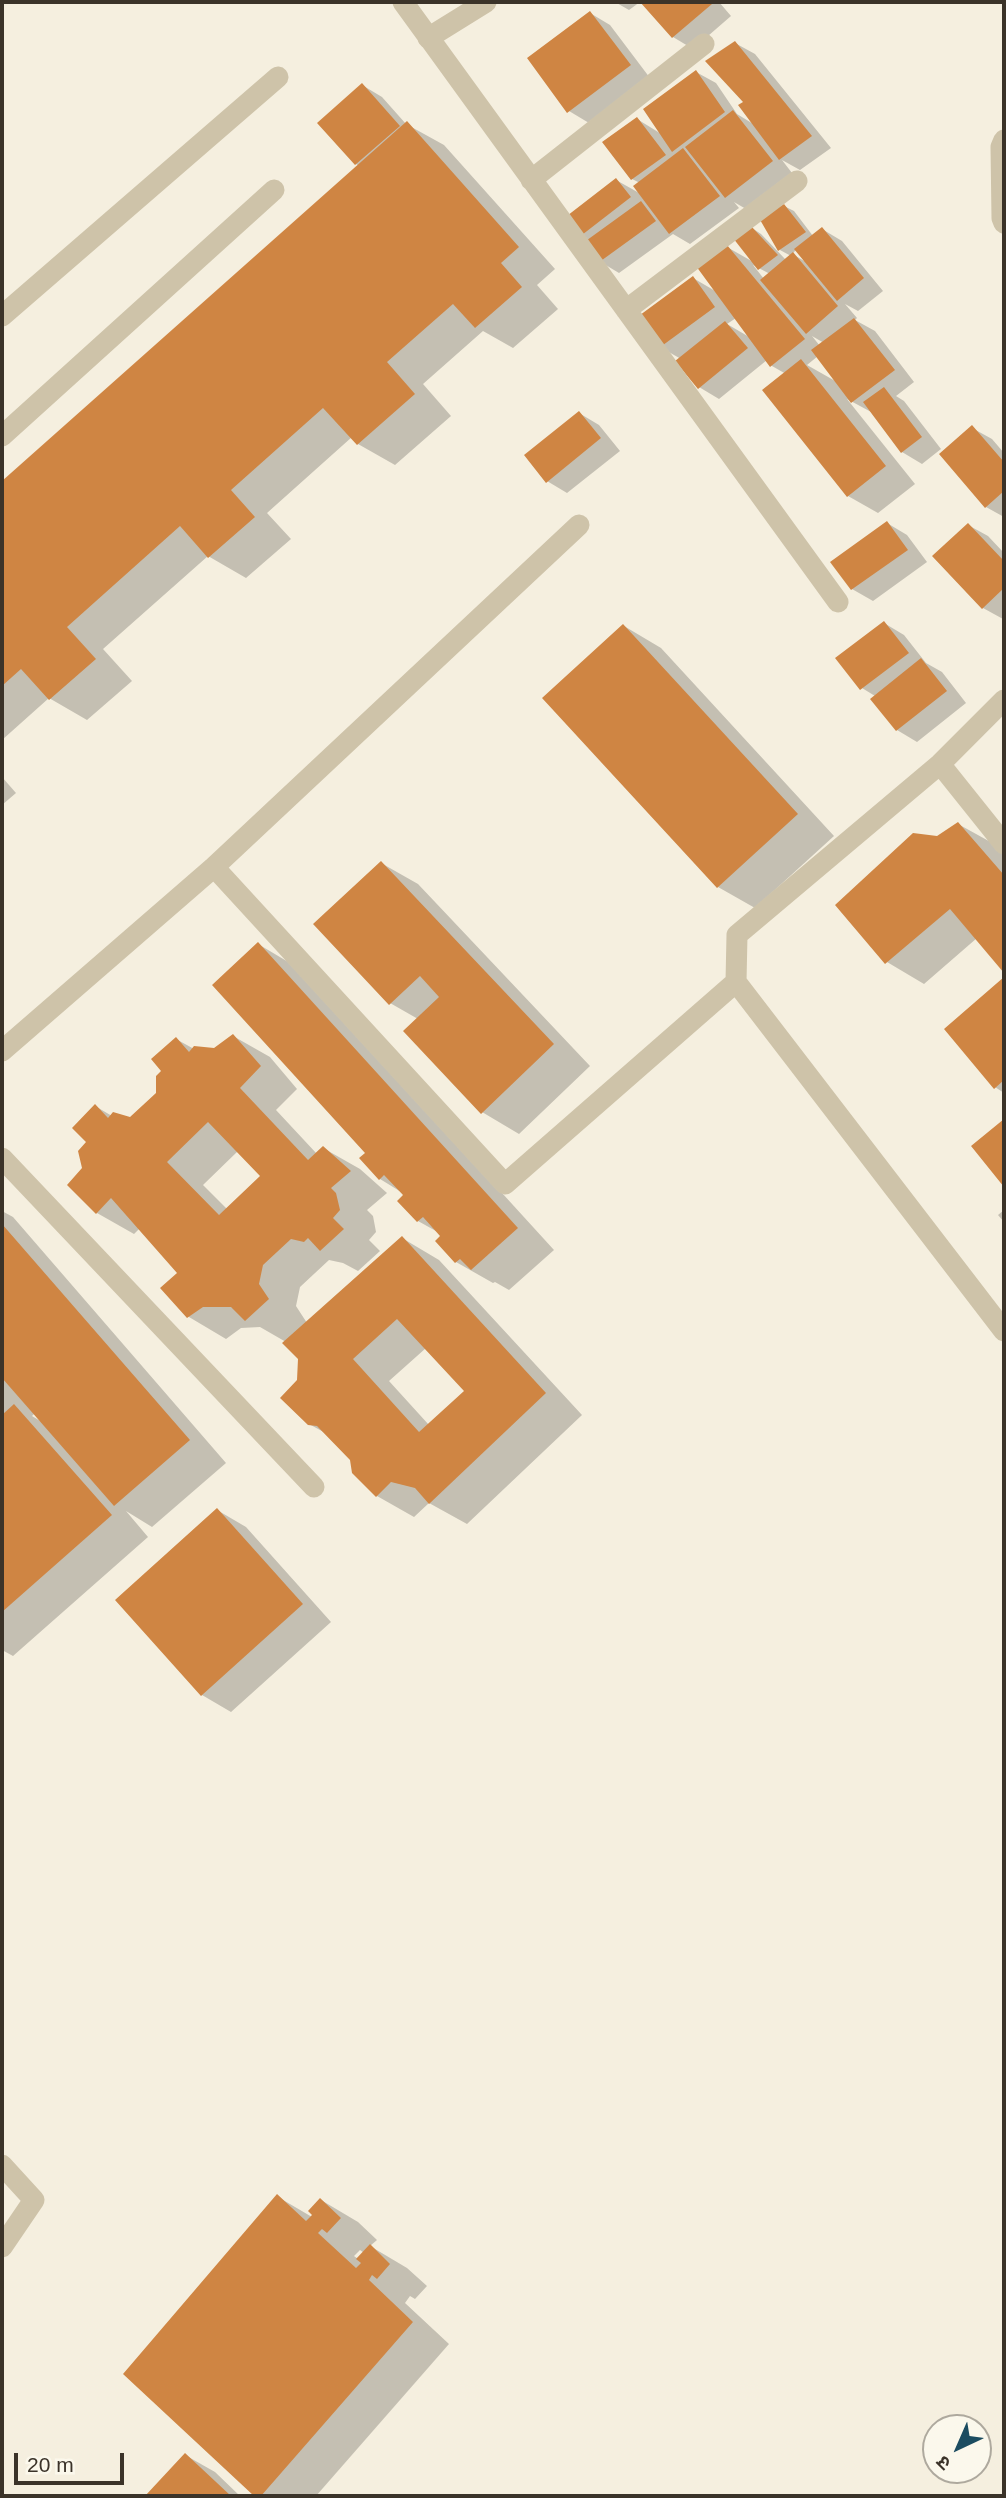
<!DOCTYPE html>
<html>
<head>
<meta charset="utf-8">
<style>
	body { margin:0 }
	#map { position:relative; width:1006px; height:2498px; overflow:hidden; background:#f5efdf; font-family:Arial,"Noto Sans Devanagari",sans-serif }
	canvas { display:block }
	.frame { position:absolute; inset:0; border:4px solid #3b3329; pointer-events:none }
	.north { position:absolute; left:922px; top:2414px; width:70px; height:70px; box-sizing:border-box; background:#fbf8ec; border:2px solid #aea99e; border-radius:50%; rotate:224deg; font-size:19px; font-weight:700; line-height:28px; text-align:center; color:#3b3329 }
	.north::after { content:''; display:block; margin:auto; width:24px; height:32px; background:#1b4c60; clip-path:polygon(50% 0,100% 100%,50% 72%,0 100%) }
	.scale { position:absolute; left:14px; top:2453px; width:110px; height:32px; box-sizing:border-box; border:4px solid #3b3329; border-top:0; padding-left:9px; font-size:21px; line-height:24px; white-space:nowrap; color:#3b3329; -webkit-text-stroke:5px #fbf8ec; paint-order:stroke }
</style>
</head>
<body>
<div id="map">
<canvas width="1006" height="2498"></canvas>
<div class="frame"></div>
<div class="north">उ</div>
<div class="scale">20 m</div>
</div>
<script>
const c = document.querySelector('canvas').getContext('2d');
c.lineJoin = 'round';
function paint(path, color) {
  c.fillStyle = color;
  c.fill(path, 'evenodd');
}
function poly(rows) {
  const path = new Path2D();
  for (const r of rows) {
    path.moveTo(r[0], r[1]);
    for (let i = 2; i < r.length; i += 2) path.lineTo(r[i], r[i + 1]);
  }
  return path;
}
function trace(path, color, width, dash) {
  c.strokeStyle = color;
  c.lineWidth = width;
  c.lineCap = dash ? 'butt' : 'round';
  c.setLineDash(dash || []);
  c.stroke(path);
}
const shadow = poly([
	[615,2,640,2,629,10],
	[643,2,719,2,731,16,693,49,673,37],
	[590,13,610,25,650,78,589,123,569,111],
	[735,43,755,54,831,148,800,170,782,160,792,173,746,209,734,202,739,208,690,244,673,234,619,273,599,261,579,236,616,180,641,194,640,183,632,179,637,119,663,135,696,72,716,83,737,114,755,125,745,102],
	[362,85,382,97,406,124,444,145,555,269,537,285,558,309,513,348,483,331,423,384,451,416,395,465,358,444,352,437,267,513,291,539,246,578,208,556,103,649,132,681,87,720,49,698,2,740,2,483,359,166,356,164],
	[784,206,794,211,813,236,822,229,842,241,883,291,858,311,845,304,857,318,855,320,875,331,914,382,896,396,904,401,941,449,922,464,902,452,873,413,847,399,915,484,878,513,848,496,786,374,772,366,767,360,719,399,699,387,681,359,660,347,693,278,717,292,727,247,755,263,752,228,761,234,786,260,791,256,780,250],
	[797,249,808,263,792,254],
	[753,265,770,274,764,279],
	[736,318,751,338,727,324],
	[812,336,824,343,820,346],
	[818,356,837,382,807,365],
	[579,413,599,425,620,451,567,493,547,481],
	[972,428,992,439,1004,453,1004,517,986,507],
	[887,523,907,535,927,562,873,601,852,589,833,562],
	[968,525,988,536,1004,553,1003,619,983,608],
	[884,623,904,635,926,663,942,672,966,703,917,742,897,730,875,696,862,688],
	[624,626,661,648,834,836,755,908,718,887],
	[2,777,16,793,2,805],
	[958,824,996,845,1004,855,1004,970,977,938,924,984,887,962,938,838],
	[381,863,418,884,590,1066,519,1134,482,1112,418,1019,390,1003],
	[258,944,295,966,554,1250,509,1290,495,1282,493,1283,456,1262,443,1235,418,1221,406,1195,380,1179],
	[1004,980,1004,1093,995,1087,946,1029],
	[233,1036,270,1057,297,1089,276,1110,317,1154,323,1148,360,1169,387,1193,367,1210,373,1216,376,1232,369,1240,380,1251,358,1271,343,1263,329,1260,300,1287,296,1306,307,1323,402,1238,439,1260,582,1415,467,1524,429,1503,414,1517,377,1496,352,1459,329,1435,309,1424,299,1381,300,1358,286,1342,260,1327,241,1328,226,1339,189,1317,162,1288,179,1273,140,1228,134,1234,97,1213,84,1169,95,1106,112,1116,130,1119,158,1094,164,1071,176,1039,194,1049,215,1050],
	[238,1151,262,1176,228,1210,203,1185],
	[426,1348,466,1392,429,1425,389,1381],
	[1004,1210,1004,1222,998,1215],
	[2,1211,13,1217,226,1463,152,1527,126,1511,148,1537,13,1656,2,1650],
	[35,1413,42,1422,32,1416],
	[217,1510,246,1527,331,1622,231,1712,202,1695],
	[278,2197,312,2217,321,2200,358,2222,377,2240,370,2246,407,2268,427,2286,415,2299,410,2296,405,2303,449,2344,316,2496,257,2496,125,2374],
	[360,2250,364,2253,358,2259,354,2256],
	[185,2455,215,2472,240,2496,147,2496]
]);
const building = poly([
	[640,2,711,2,712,4,672,38],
	[590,11,631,65,567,113,527,58],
	[735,41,812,136,779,160,738,105,743,102,705,61],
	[696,70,725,112,672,152,643,109],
	[362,83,400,126,355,165,317,123],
	[733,110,773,161,725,198,685,147],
	[637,117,666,155,631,180,602,142],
	[407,121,519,247,501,263,522,287,475,328,453,304,387,362,415,394,357,445,323,408,231,490,255,517,208,558,180,526,67,627,96,659,49,700,21,669,2,686,2,481],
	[683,148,720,196,669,234,633,186],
	[616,178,631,197,578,238,563,219],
	[641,201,656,221,598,263,583,243],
	[784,204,806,232,778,251,759,218],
	[751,226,778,255,758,270,733,238],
	[822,227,864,278,837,301,794,249],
	[727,245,805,339,770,367,696,266],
	[793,252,838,306,806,334,760,280],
	[693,276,715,307,659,348,636,318],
	[854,318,895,370,851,403,811,350],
	[725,321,748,348,698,389,675,361],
	[801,359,886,466,847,497,762,390],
	[884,387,922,437,901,453,863,402],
	[579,411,601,438,546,483,524,455],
	[972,425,1004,462,1004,491,985,508,939,454],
	[887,521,908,550,851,590,830,562],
	[968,523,1004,561,1004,588,982,609,932,556],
	[884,621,909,653,860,690,835,658],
	[623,624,798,814,717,888,542,698],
	[921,658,947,691,896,731,870,699],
	[958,822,1004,875,1004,973,950,909,885,964,835,905,913,833,937,836],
	[381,861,554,1044,481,1114,403,1031,439,997,420,976,389,1005,313,924],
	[258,942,518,1228,471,1270,460,1259,455,1263,435,1241,440,1236,423,1217,417,1222,397,1201,403,1195,384,1175,379,1180,359,1158,365,1153,212,985],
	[1004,977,1004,1080,994,1089,944,1029],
	[233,1034,261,1066,240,1088,308,1160,323,1146,351,1171,331,1188,336,1193,340,1210,333,1218,344,1229,320,1251,308,1238,304,1242,291,1239,263,1265,259,1284,269,1299,245,1321,231,1307,203,1307,187,1318,160,1288,177,1273,111,1198,96,1214,67,1185,82,1168,78,1151,86,1142,72,1128,95,1104,108,1118,113,1112,130,1117,156,1093,156,1076,161,1071,151,1059,176,1037,189,1052,194,1046,214,1048],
	[208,1122,260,1176,219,1215,167,1162],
	[1004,1119,1004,1187,971,1146],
	[2,1224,190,1440,114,1506,2,1378],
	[402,1236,546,1393,429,1504,415,1488,391,1482,376,1497,352,1473,350,1460,317,1426,308,1425,280,1398,297,1380,298,1359,282,1343],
	[397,1319,464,1391,419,1432,353,1359],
	[14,1404,112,1515,2,1612,2,1415],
	[217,1508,303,1604,201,1696,115,1600],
	[277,2194,306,2221,312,2215,308,2211,320,2198,341,2218,327,2233,322,2229,318,2233,356,2268,361,2263,356,2259,370,2244,390,2264,377,2279,372,2275,369,2280,413,2322,261,2496,254,2496,123,2374],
	[185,2453,231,2496,145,2496]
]);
const minor = poly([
	[403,2,838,602],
	[428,38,486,2],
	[1004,140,1001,147,1002,218,1004,223],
	[531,180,704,44],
	[626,310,797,181],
	[2,316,278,77],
	[2,436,274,190],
	[1004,700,940,764,737,935,736,982,1004,1331],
	[940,764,1004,844],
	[214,867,505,1184,736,982],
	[2,1051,214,867,579,525],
	[2,1158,314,1487],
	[2,2165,34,2200,2,2247]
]);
paint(shadow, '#0003');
paint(building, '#cf8543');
trace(minor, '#cec3a9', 21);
</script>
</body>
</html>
